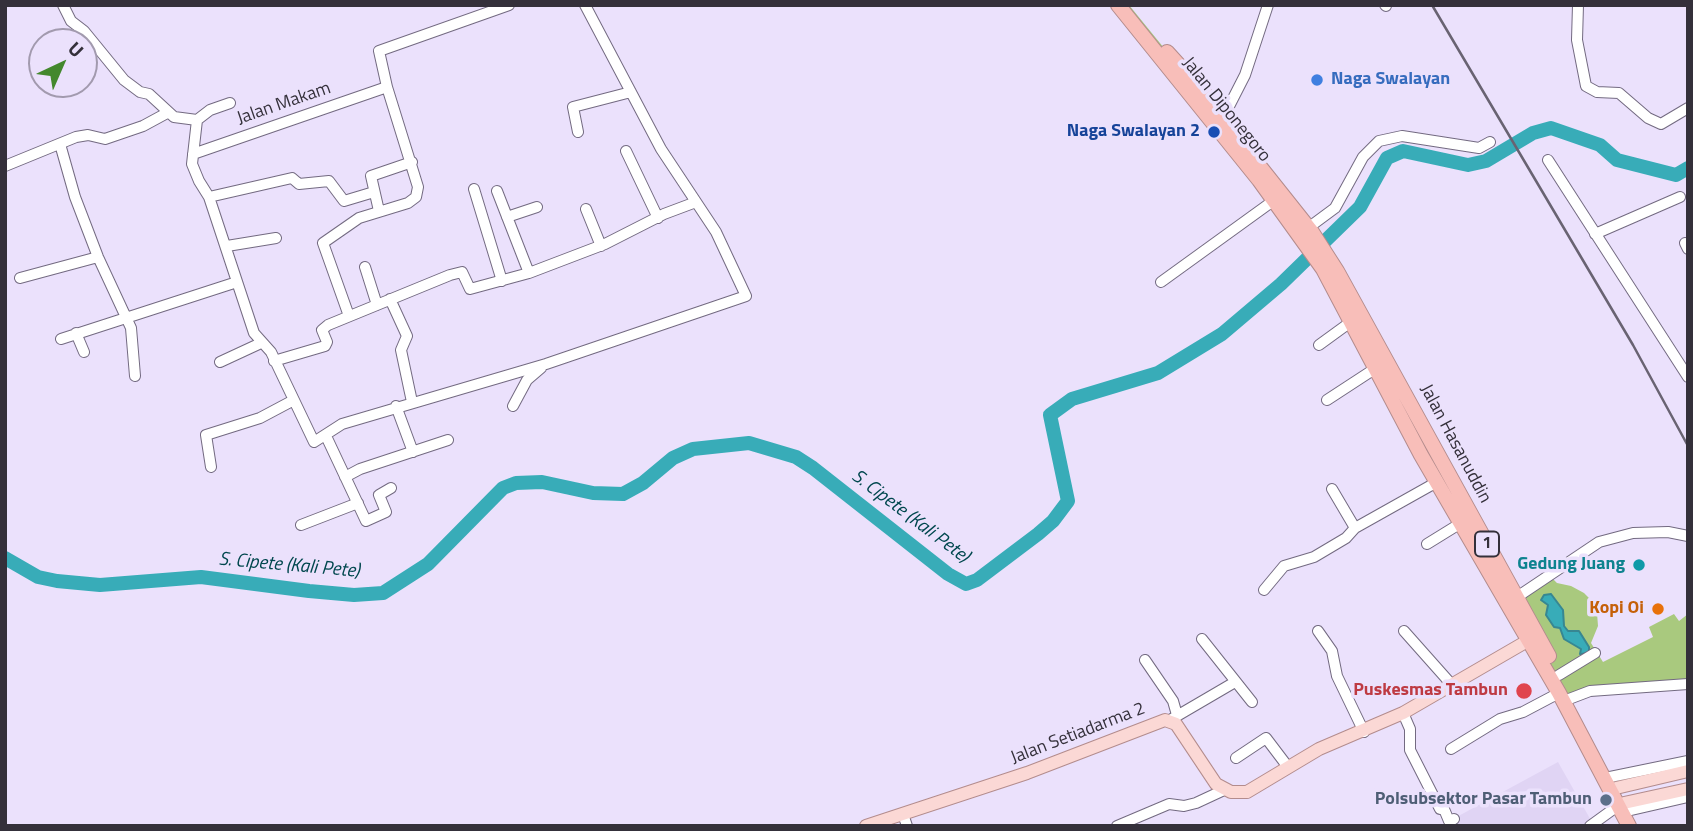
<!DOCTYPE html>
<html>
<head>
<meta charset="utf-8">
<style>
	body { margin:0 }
	#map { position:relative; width:1693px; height:831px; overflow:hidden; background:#ebe1fc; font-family:"Titillium Web",sans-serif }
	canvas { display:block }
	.frame { position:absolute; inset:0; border:7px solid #34303a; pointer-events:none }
	.north { position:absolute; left:28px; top:28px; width:70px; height:70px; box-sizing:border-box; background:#ebe1fc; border:2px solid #a29aae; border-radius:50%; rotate:44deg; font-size:19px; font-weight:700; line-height:28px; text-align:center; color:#34303a }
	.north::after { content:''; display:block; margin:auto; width:24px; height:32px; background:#43882d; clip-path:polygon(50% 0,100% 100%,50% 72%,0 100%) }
</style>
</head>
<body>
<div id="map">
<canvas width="1693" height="831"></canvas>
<div class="frame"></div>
<div class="north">U</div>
</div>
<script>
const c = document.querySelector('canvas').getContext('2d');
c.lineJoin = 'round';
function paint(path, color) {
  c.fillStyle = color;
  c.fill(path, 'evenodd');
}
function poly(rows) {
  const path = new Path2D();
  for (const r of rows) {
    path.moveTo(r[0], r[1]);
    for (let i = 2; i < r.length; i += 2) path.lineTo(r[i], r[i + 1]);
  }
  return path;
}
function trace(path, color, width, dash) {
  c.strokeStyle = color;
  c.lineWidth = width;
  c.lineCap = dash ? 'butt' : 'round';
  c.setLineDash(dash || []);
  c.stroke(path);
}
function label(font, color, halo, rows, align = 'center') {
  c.font = font + ' "Titillium Web",sans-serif';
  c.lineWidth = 7;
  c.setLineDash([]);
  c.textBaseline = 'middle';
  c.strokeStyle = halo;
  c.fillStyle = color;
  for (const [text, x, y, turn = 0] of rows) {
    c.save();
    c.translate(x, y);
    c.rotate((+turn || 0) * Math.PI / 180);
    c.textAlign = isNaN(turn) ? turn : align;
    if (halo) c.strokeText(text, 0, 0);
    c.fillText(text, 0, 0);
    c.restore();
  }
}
const built = poly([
	[1558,762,1593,824,1590,826,1440,826]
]);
const green = poly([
	[1118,5,1129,5,1282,193,1517,596,1548,574,1557,583,1571,586,1584,593,1593,602,1597,613,1598,626,1591,643,1603,662,1653,637,1649,627,1674,614,1679,621,1688,614,1688,684,1610,690,1570,699,1326,276]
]);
const water = poly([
	[1551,594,1563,610,1564,626,1568,631,1579,631,1589,647,1589,653,1580,654,1581,649,1564,639,1560,628,1554,627,1546,615,1548,605,1541,600,1544,595,1551,594]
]);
const river = poly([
	[5,558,38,577,57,581,100,585,201,577,309,591,354,595,383,593,428,564,503,488,516,483,542,482,593,493,623,494,643,483,673,458,693,449,749,443,796,457,813,468,948,574,966,584,977,580,1038,534,1053,521,1068,501,1050,415,1072,399,1158,373,1222,334,1281,284,1360,207,1387,158,1403,151,1468,165,1486,161,1533,133,1551,128,1600,145,1617,160,1676,175,1688,168]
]);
const minor = poly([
	[63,5,71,21,84,31,124,80,140,92,149,94,174,117,197,120,192,164,199,181,209,197,254,333,271,352,314,442,342,424,546,364,746,296,716,232,661,149,585,5],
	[1385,5,1386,6],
	[1578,5,1577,40,1586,86,1597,92,1619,93,1648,118,1661,124,1688,108],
	[197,120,210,110,230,103],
	[1222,120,1245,75,1268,5],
	[578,132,573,107,631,92],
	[60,144,75,197,98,257,131,328,135,376],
	[626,151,658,218],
	[193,154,387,87],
	[1548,160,1688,377],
	[5,166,76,137,88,135,105,139,143,126,167,113],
	[474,189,502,281],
	[497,191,529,273],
	[209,197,292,178,299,184,329,181,344,201,374,192],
	[586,209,601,246],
	[379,211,371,176,412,162],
	[507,217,537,207],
	[1308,228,1335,208,1363,157,1379,141,1402,136,1479,148,1490,142],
	[1595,234,1680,197],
	[1685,243,1688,249],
	[227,246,276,238],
	[365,267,377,305],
	[20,278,98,257],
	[1161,282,1273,201],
	[390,299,407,336,401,350,412,402],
	[349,316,323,243,359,218,408,203,416,197,418,187,387,87,379,51,509,5],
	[76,333,84,352],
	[61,339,237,282],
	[1319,345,1352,321],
	[274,361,325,346,327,342,322,330,328,325,450,275,462,272,470,289,529,273,605,244,664,214,696,202],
	[220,362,261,343],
	[1327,400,1376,368],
	[396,406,413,452],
	[513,406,527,380,541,368],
	[326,436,366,521,386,512,379,495,391,488],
	[211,467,206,435,260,418,292,401],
	[345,477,360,469,448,440],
	[1332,489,1355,528],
	[301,525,358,503],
	[1427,544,1461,523],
	[1264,590,1284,566,1314,557,1346,538,1355,528,1437,482],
	[1517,597,1599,542,1633,533,1668,532,1688,536],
	[1318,631,1332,651,1337,676,1364,732],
	[1404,631,1452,685],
	[1202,639,1252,702],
	[1145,660,1173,701,1177,715],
	[1559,675,1595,653],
	[1569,699,1590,691,1688,684],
	[1403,713,1410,729,1410,750,1440,809,1444,809,1449,821,1454,819],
	[1170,720,1235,682],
	[1451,749,1500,719,1523,712,1559,693],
	[1236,758,1266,738,1288,767],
	[1610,777,1688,761],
	[1627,811,1688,797],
	[903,814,907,826],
	[1117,826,1169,804,1184,806,1196,803,1224,790],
	[1590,826,1619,805]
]);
const major = poly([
	[1616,788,1688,771],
	[1624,803,1688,789],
	[866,826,1027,773,1165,720,1176,724,1216,784,1231,792,1247,792,1319,749,1403,713,1529,640]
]);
const highway = poly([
	[1118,5,1259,180,1323,269,1421,455,1559,693,1629,826],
	[1167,52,1226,117,1246,149,1312,232,1337,271,1549,656]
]);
const rail = poly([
	[1432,5,1633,345,1688,446]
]);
const markers = [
	[1317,80,7,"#3f7fe0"],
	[1214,132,7,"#1a4fb4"],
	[1639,565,7,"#0f9aa8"],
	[1658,609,7,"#e8710a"],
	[1524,691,9,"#e0444e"],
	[1606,800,7,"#5c6f8a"]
];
const shields = [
	[1487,544,24]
];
const shieldNames = [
	["1",1487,544]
];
const shopNames = [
	["Naga Swalayan",1331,80]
];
const streetNames = [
	["Jalan Makam",284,104,-19],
	["Jalan Diponegoro",1226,110,51],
	["Jalan Hasanuddin",1455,444,62],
	["Jalan Setiadarma 2",1078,734,-21]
];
const transitNames = [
	["Naga Swalayan 2",1200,132]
];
const cultureNames = [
	["Gedung Juang",1625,565]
];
const foodNames = [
	["Kopi Oi",1644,609]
];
const healthNames = [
	["Puskesmas Tambun",1508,691]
];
const serviceNames = [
	["Polsubsektor Pasar Tambun",1592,800]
];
const waterNames = [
	["S. Cipete (Kali Pete)",910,517,37],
	["S. Cipete (Kali Pete)",289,566,5]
];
paint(built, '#e0d4f4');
paint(green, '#a9c97e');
paint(water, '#38acb8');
trace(water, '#378792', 2);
trace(river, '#38acb8', 14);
trace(minor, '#736a81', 12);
trace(major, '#b38c8d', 14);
trace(highway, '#b38c8d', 16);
trace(minor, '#fff', 10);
trace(major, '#fbd8d5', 12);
trace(highway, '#f8beb9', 14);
trace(rail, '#696372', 2.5);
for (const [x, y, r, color] of markers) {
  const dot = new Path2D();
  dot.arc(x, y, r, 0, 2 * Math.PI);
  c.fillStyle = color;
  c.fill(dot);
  trace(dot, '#ebe1fc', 2.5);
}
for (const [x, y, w] of shields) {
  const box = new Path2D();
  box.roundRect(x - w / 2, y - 12.5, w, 25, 5);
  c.fillStyle = '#ebe1fc';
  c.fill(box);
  trace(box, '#34303a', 2);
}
label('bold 16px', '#34303a', null, shieldNames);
label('bold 18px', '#366cbe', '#ebe1fc', shopNames, 'left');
label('18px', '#34303a', '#ebe1fc', streetNames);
label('bold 18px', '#164399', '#ebe1fc', transitNames, 'right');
label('bold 18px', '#0d838f', '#ebe1fc', cultureNames, 'right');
label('bold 18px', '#c56008', '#ebe1fc', foodNames, 'right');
label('bold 18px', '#be3a42', '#ebe1fc', healthNames, 'right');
label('bold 18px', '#4e5e75', '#ebe1fc', serviceNames, 'right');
label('italic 19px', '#00474e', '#ebe1fc', waterNames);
</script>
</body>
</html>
